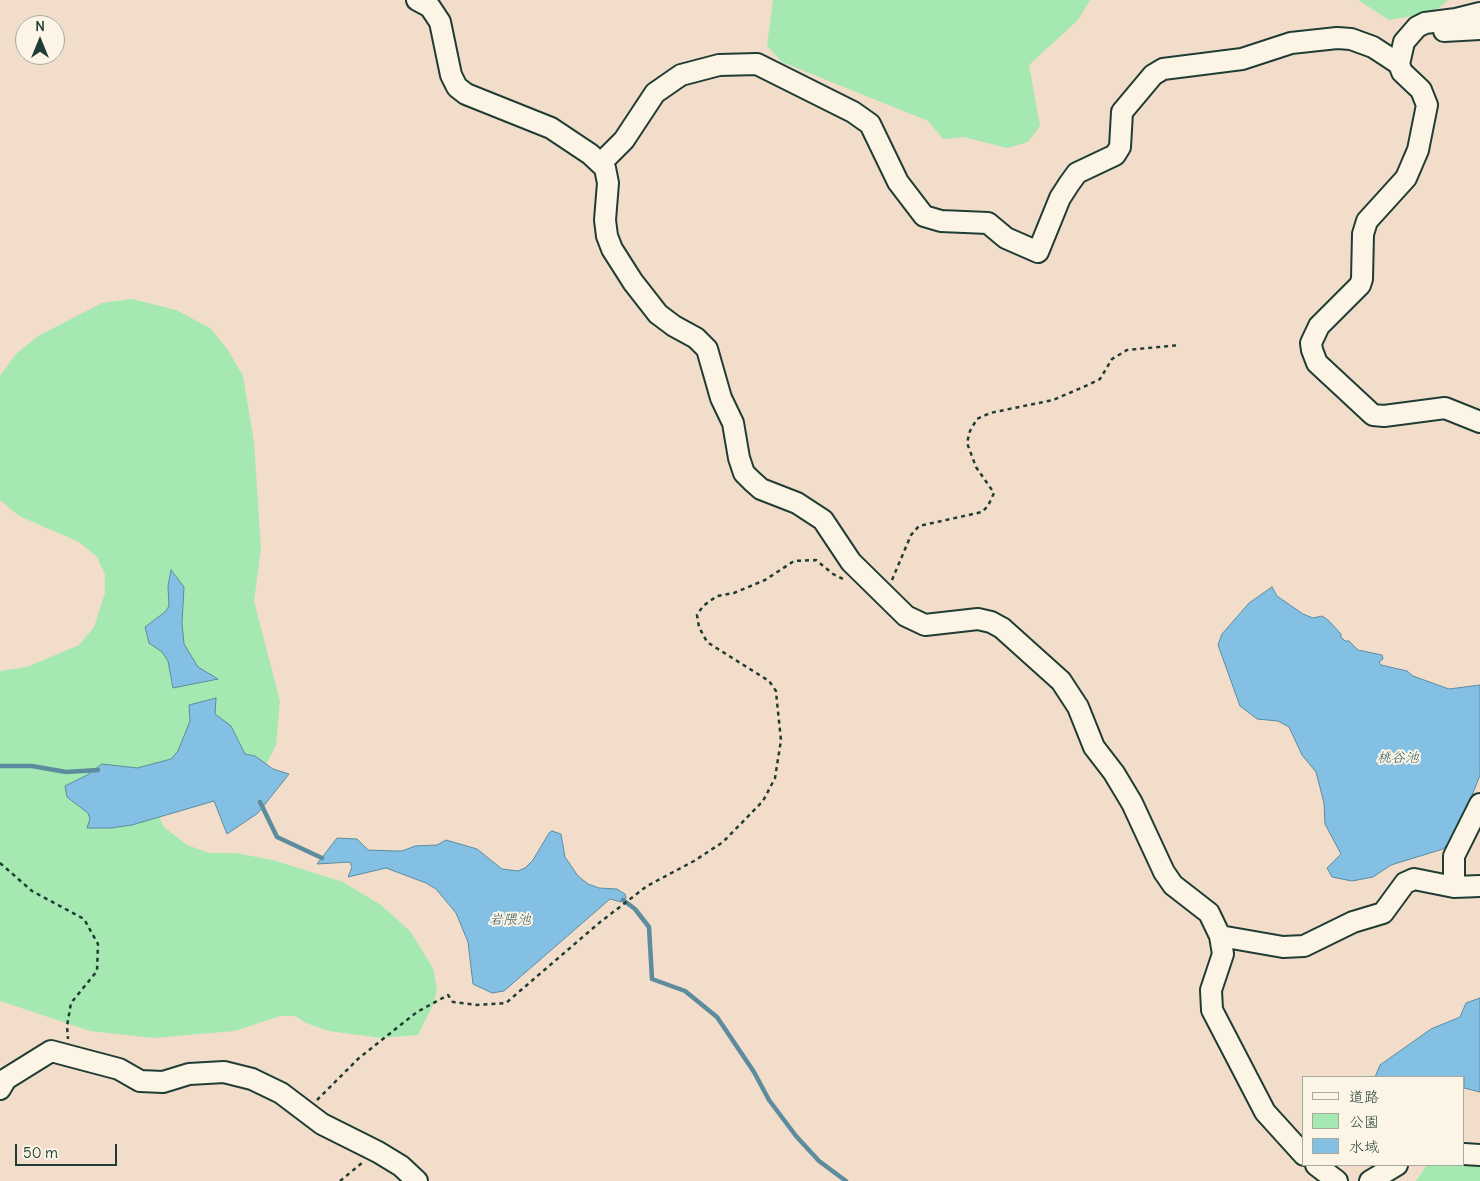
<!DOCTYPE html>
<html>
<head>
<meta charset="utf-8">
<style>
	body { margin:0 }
	#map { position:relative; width:1480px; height:1181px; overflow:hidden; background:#f2ddcb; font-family:Delius,"Klee One",sans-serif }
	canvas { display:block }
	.legend { position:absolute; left:1302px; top:1076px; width:162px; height:90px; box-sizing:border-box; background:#fcf5e5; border:1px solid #a4ab9e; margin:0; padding:6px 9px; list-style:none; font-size:15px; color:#1f3d34 }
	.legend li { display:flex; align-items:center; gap:10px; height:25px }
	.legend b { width:25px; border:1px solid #a4ab9e }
	.north { position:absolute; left:15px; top:15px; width:50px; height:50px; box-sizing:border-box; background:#fcf5e5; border:1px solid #a4ab9e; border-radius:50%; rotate:0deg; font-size:14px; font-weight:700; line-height:20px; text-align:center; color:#1f3d34 }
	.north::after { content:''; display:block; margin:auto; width:18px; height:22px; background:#1f3d34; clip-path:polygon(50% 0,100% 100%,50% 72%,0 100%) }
	.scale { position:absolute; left:15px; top:1144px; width:102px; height:22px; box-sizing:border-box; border:2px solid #1f3d34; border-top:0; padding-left:6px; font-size:15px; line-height:18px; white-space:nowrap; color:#1f3d34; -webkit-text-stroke:4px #fcf5e5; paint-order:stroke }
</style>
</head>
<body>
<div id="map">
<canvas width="1480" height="1181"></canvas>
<ul class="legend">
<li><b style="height:6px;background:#fcf5e5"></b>道路</li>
<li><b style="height:14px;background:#a6e8b2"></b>公園</li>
<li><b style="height:14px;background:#84c0e4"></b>水域</li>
</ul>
<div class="north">N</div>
<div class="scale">50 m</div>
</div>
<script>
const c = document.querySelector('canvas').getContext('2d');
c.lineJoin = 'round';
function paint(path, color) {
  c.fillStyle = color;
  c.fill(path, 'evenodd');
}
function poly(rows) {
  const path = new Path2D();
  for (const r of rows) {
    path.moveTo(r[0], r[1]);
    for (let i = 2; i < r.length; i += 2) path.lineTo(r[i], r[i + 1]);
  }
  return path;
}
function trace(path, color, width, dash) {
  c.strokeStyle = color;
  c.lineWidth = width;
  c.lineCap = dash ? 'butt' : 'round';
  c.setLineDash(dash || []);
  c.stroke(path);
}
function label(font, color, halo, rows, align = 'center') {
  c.font = font + ' Delius,"Klee One",sans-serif';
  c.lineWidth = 4;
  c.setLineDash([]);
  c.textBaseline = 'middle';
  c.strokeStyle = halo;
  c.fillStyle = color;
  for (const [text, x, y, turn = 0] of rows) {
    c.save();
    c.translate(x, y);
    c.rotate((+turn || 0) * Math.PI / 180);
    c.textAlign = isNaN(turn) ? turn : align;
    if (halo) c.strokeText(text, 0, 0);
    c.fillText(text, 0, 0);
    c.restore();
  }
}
const green = poly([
	[773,0,1090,0,1078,20,1029,65,1040,126,1028,142,1007,148,964,137,943,139,928,121,782,62,767,46],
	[1358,0,1448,0,1434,12,1389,20],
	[132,299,176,310,210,328,228,350,243,376,254,442,261,549,254,601,280,701,276,745,261,775,157,812,164,827,187,845,209,853,235,853,273,860,343,882,381,905,410,931,433,968,437,990,433,1005,418,1035,381,1038,329,1031,306,1023,295,1016,280,1016,235,1031,153,1038,90,1031,0,1001,0,671,27,667,79,645,94,627,105,593,105,575,97,557,79,542,19,516,0,500,0,376,16,354,38,336,102,303],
	[1464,1159,1480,1161,1480,1181,1416,1181,1427,1165,1464,1165]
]);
const water = poly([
	[171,570,184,587,182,623,184,644,198,667,218,679,173,688,168,661,162,652,149,643,145,627,165,612,169,606,168,586,171,570],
	[1272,587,1277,596,1303,614,1313,618,1322,616,1328,620,1341,634,1341,637,1345,641,1349,641,1358,650,1382,655,1383,659,1379,662,1381,665,1407,671,1413,676,1449,689,1480,685,1480,775,1457,834,1443,849,1391,865,1373,877,1352,881,1332,877,1327,868,1341,854,1325,824,1324,803,1316,772,1302,755,1289,727,1278,721,1257,719,1240,706,1218,645,1222,634,1249,603,1272,587],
	[216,698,215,714,231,726,245,754,255,756,273,769,289,774,258,813,227,834,214,801,132,825,111,828,87,828,90,819,88,813,67,797,65,786,87,775,102,764,137,768,171,759,178,751,190,721,189,705,216,698],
	[552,831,561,834,565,857,578,876,588,884,599,888,617,889,625,894,626,898,621,902,610,899,504,991,492,993,473,984,468,942,456,913,436,889,426,883,386,868,348,877,352,867,350,862,317,864,337,838,357,839,368,850,395,851,402,851,415,846,437,845,446,840,477,849,502,869,518,871,525,868,533,860,549,833,552,831],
	[1480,998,1480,1092,1464,1088,1464,1077,1375,1077,1380,1065,1431,1029,1460,1017,1466,1003,1480,998]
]);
const stream = poly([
	[0,766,32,766,66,772,98,770],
	[260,802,277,837,322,858],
	[623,900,635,909,649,927,652,979,685,991,717,1017,754,1072,769,1100,796,1136,819,1161,846,1181]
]);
const path = poly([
	[892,580,911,535,919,526,982,512,988,506,994,493,976,467,967,443,970,431,977,419,990,413,1053,400,1088,385,1100,379,1112,359,1127,350,1180,345],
	[0,863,32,891,84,919,98,944,97,971,71,1003,67,1026,68,1039],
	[317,1100,359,1058,417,1012,448,995,453,1002,477,1005,506,1003,599,923,647,886,694,861,723,842,763,801,775,778,781,740,777,702,776,691,769,681,707,642,699,627,697,615,703,606,717,596,734,593,765,580,794,561,816,560,833,574,843,579],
	[340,1181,362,1163]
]);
const minor = poly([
	[417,0,430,7,440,22,451,75,457,87,466,94,551,128,590,154,605,168,608,183,605,220,607,236,612,249,633,282,658,314,674,326,696,338,707,349,721,398,733,423,739,458,744,473,752,481,761,489,797,503,823,520,851,562,906,616,925,625,978,619,991,622,1002,628,1061,681,1078,707,1094,747,1114,773,1132,803,1164,872,1173,885,1209,913,1220,936,1223,954,1211,990,1212,1010,1265,1112,1304,1155],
	[1480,13,1456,19,1425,23,1417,27,1404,42,1399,64,1402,72,1421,90,1427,105,1418,150,1406,178,1367,221,1363,234,1362,279,1360,285,1319,326,1311,343,1312,350,1317,363,1373,415,1384,416,1445,408,1480,422],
	[1444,31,1480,29],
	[601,163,624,140,655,93,681,75,719,65,757,64,853,112,870,124,898,182,924,216,941,221,988,223,1006,238,1038,252,1060,198,1069,184,1077,173,1115,155,1120,147,1122,112,1153,75,1163,69,1242,59,1291,43,1337,38,1351,39,1373,47,1399,64],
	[1454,887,1454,856,1480,804],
	[1220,936,1283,947,1304,946,1353,922,1383,913,1405,883,1414,879,1454,887,1480,886],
	[0,1089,6,1079,51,1051,119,1069,140,1081,163,1082,189,1074,224,1072,252,1079,281,1093,322,1124,378,1152,401,1166,417,1181],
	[1464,1154,1480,1155],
	[1316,1165,1337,1181],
	[1370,1181,1397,1165]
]);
const waterNames = [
	["桃谷池",1398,758],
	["岩隈池",510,920]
];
paint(green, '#a6e8b2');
paint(water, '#84c0e4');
trace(water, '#5c8c9e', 1);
trace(stream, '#5c8c9e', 4.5);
trace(minor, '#1f3d34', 24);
trace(path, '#1f3d34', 2.5, [4, 4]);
trace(minor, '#fcf5e5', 20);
label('italic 14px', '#385e60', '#fcf5e5', waterNames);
</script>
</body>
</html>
